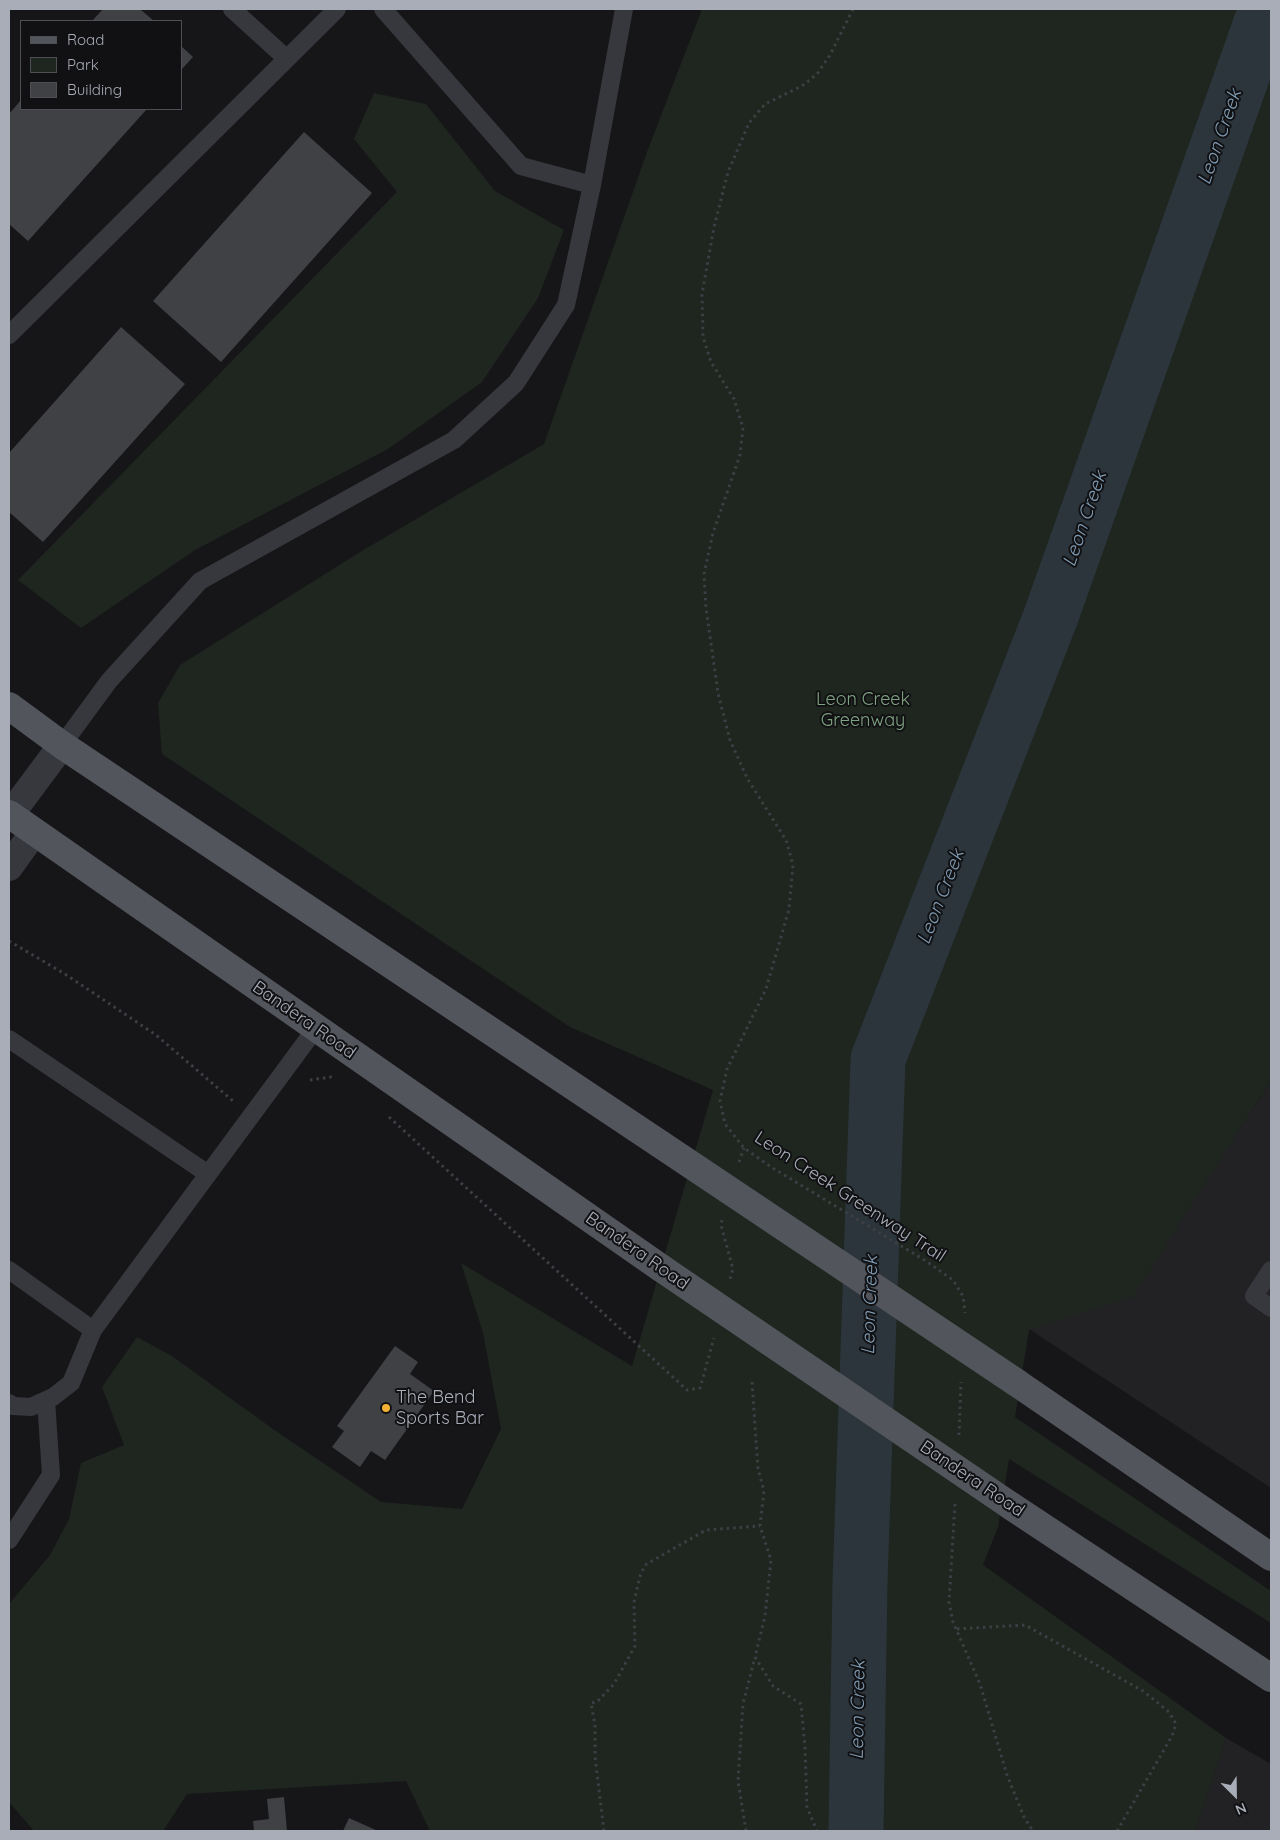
<!DOCTYPE html>
<html>
<head>
<meta charset="utf-8">
<style>
	body { margin:0 }
	#map { position:relative; width:1280px; height:1840px; overflow:hidden; background:#161618; font-family:Quicksand,sans-serif }
	canvas { display:block }
	.frame { position:absolute; inset:0; border:10px solid #a8adb8; pointer-events:none }
	.legend { position:absolute; left:20px; top:20px; width:162px; height:90px; box-sizing:border-box; background:#111113; border:1px solid #4d4f55; margin:0; padding:6px 9px; list-style:none; font-size:15px; color:#a8adb8 }
	.legend li { display:flex; align-items:center; gap:10px; height:25px }
	.legend b { width:25px; border:1px solid #4d4f55 }
	.north { position:absolute; left:1210px; top:1770px; width:50px; height:50px; -webkit-text-stroke:4px #111113; paint-order:stroke; rotate:157deg; font-size:14px; font-weight:700; line-height:20px; text-align:center; color:#a8adb8 }
	.north::after { content:''; display:block; margin:auto; width:18px; height:22px; background:#a8adb8; clip-path:polygon(50% 0,100% 100%,50% 72%,0 100%) }
</style>
</head>
<body>
<div id="map">
<canvas width="1280" height="1840"></canvas>
<div class="frame"></div>
<ul class="legend">
<li><b style="height:6px;background:#53555c"></b>Road</li>
<li><b style="height:14px;background:#1e261f"></b>Park</li>
<li><b style="height:14px;background:#404145"></b>Building</li>
</ul>
<div class="north">N</div>
</div>
<script>
const c = document.querySelector('canvas').getContext('2d');
c.lineJoin = 'round';
function paint(path, color) {
  c.fillStyle = color;
  c.fill(path, 'evenodd');
}
function poly(rows) {
  const path = new Path2D();
  for (const r of rows) {
    path.moveTo(r[0], r[1]);
    for (let i = 2; i < r.length; i += 2) path.lineTo(r[i], r[i + 1]);
  }
  return path;
}
function trace(path, color, width, dash) {
  c.strokeStyle = color;
  c.lineWidth = width;
  c.lineCap = dash ? 'butt' : 'round';
  c.setLineDash(dash || []);
  c.stroke(path);
}
function label(font, color, halo, rows, align = 'center') {
  c.font = font + ' Quicksand,sans-serif';
  c.lineWidth = 4;
  c.setLineDash([]);
  c.textBaseline = 'middle';
  c.strokeStyle = halo;
  c.fillStyle = color;
  for (const [text, x, y, turn = 0] of rows) {
    c.save();
    c.translate(x, y);
    c.rotate((+turn || 0) * Math.PI / 180);
    c.textAlign = isNaN(turn) ? turn : align;
    if (halo) c.strokeText(text, 0, 0);
    c.fillText(text, 0, 0);
    c.restore();
  }
}
const built = poly([
	[1271,1080,1271,1488,1029,1329,1133,1296],
	[1226,1738,1271,1764,1271,1831,1195,1831]
]);
const green = poly([
	[702,9,1271,9,1271,1080,1133,1297,1029,1330,1015,1417,1271,1591,1271,1623,1009,1459,998,1527,983,1565,1226,1738,1195,1831,430,1831,406,1781,187,1794,163,1831,34,1831,9,1802,9,1604,50,1555,69,1519,81,1463,124,1445,102,1387,137,1337,172,1356,273,1429,381,1502,462,1509,501,1429,483,1333,461,1263,632,1366,713,1090,570,1027,162,754,158,703,180,665,360,552,544,444,647,152],
	[374,93,426,104,495,191,564,230,538,298,482,382,388,449,195,550,81,628,18,580,397,192,354,139]
]);
const river = poly([
	[856,1831,860,1582,878,1059,1051,616,1266,9]
]);
const building = poly([
	[103,9,140,9,154,21,92,21],
	[181,46,193,57,181,70],
	[21,100,21,109,147,109,28,241,9,224,9,114],
	[304,132,372,193,221,362,153,301],
	[121,327,185,384,43,542,9,512,9,453],
	[395,1346,418,1362,410,1374,434,1391,385,1460,371,1451,360,1467,332,1447,344,1431,337,1426],
	[284,1797,287,1831,254,1831,253,1821,269,1819,267,1799],
	[349,1818,378,1831,343,1831]
]);
const path = poly([
	[853,9,830,55,817,74,802,86,765,104,749,123,728,172,714,227,702,294,703,337,711,362,734,399,743,428,740,455,713,533,704,574,706,608,718,693,730,740,747,778,786,840,793,865,789,909,766,989,727,1069,720,1101,725,1124,744,1148,771,1167,926,1261,953,1280,963,1296,965,1313],
	[9,941,65,974,156,1035,233,1101],
	[310,1080,331,1077,333,1078],
	[389,1117,687,1390,700,1388,714,1338],
	[739,1162,744,1148],
	[722,1220,721,1225,733,1269,730,1279],
	[752,1382,758,1469,764,1491,760,1526,771,1560,765,1616,755,1657,773,1686,801,1704,805,1747,807,1807,817,1831],
	[959,1435,961,1382],
	[955,1504,949,1602,953,1622,980,1684,1007,1775,1024,1817,1033,1831],
	[957,1629,1025,1625,1143,1691,1169,1712,1176,1724,1172,1736,1117,1831],
	[604,1831,595,1757,595,1725,591,1703,597,1702,614,1684,635,1646,634,1602,640,1576,645,1565,706,1530,760,1526],
	[746,1831,738,1781,743,1704,755,1657]
]);
const service = poly([
	[232,9,287,59],
	[383,9,521,166,592,185],
	[9,335,337,9],
	[62,745,109,681,200,581,454,440,516,383,566,305,592,185,624,9],
	[9,1039,208,1174],
	[9,1270,93,1330,316,1028],
	[1271,1270,1254,1296,1271,1308],
	[9,1403,13,1406,31,1407,53,1397,71,1383,93,1330],
	[9,1540,51,1475,46,1400]
]);
const minor = poly([
	[10,815,62,745],
	[9,867,34,832]
]);
const primary = poly([
	[9,706,62,745,660,1144],
	[9,814,661,1268],
	[1017,1383,1271,1557],
	[1011,1506,1271,1678]
]);
const primaryBridge = poly([
	[660,1144,1017,1383],
	[661,1268,1011,1506]
]);
const markers = [
	[386,1408,5,"#f2b134"]
];
const parkNames = [
	["Leon Creek",863,700],
	["Greenway",863,721]
];
const streetNames = [
	["Bandera Road",304,1020,35],
	["Leon Creek Greenway Trail",850,1197,33],
	["Bandera Road",637,1251,35],
	["Bandera Road",972,1479,34]
];
const poiNames = [
	["The Bend",396,1398],
	["Sports Bar",396,1419]
];
const waterNames = [
	["Leon Creek",1220,137,-71],
	["Leon Creek",1085,519,-71],
	["Leon Creek",941,897,-69],
	["Leon Creek",870,1305,-88],
	["Leon Creek",858,1710,-89]
];
paint(built, '#222225');
paint(green, '#1e261f');
trace(river, '#2c353c', 55);
paint(building, '#404145');
trace(path, '#3d3f44', 3, [2.5, 4]);
trace(service, '#37383d', 18);
trace(minor, '#37383d', 28);
trace(primary, '#53555c', 28);
trace(primaryBridge, '#53555c', 28);
for (const [x, y, r, color] of markers) {
  const dot = new Path2D();
  dot.arc(x, y, r, 0, 2 * Math.PI);
  c.fillStyle = color;
  c.fill(dot);
  trace(dot, '#111113', 2);
}
label('18px', '#7fa381', '#111113', parkNames);
label('18px', '#a8adb8', '#111113', streetNames);
label('18px', '#a8adb8', '#111113', poiNames, 'left');
label('italic 19px', '#7f9bb3', '#111113', waterNames);
</script>
</body>
</html>
